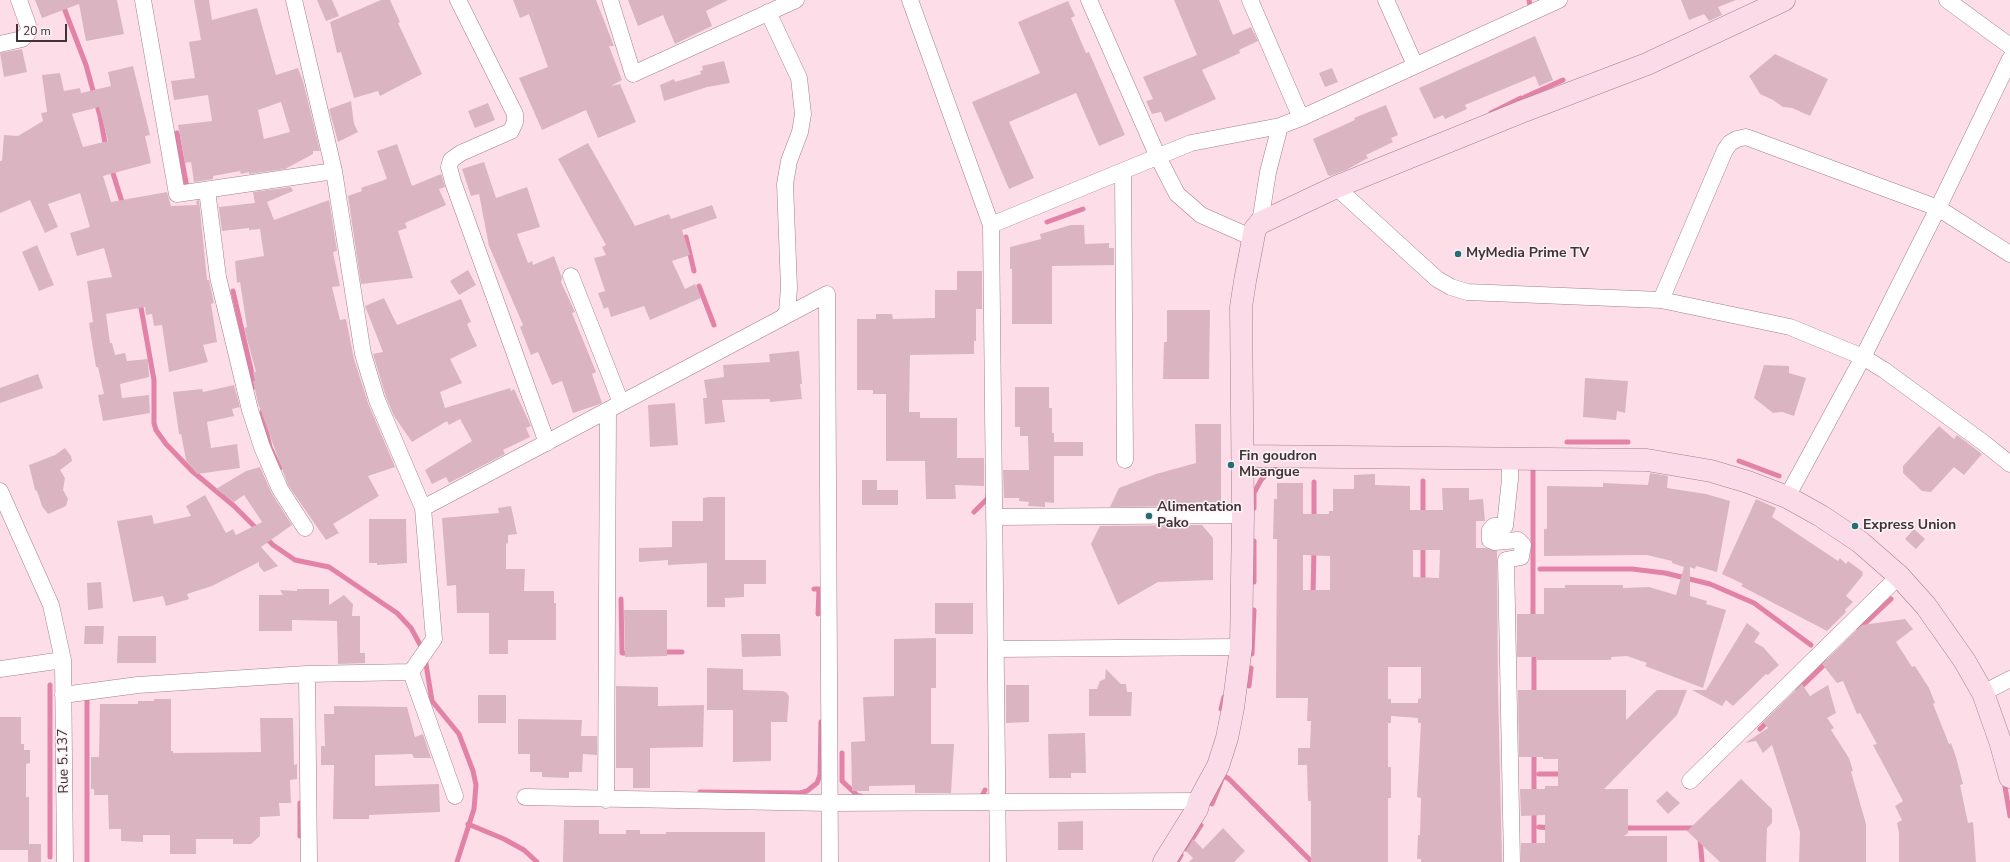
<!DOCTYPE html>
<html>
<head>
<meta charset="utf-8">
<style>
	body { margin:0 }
	#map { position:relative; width:2010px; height:862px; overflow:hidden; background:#fddee8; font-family:"Nunito Sans",sans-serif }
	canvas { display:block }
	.scale { position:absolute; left:16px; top:24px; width:51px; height:18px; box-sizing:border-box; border:2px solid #413237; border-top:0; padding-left:5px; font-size:12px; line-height:14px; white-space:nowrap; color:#413237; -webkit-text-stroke:3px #faf2f5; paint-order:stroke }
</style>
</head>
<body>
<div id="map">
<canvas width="2010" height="862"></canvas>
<div class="scale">20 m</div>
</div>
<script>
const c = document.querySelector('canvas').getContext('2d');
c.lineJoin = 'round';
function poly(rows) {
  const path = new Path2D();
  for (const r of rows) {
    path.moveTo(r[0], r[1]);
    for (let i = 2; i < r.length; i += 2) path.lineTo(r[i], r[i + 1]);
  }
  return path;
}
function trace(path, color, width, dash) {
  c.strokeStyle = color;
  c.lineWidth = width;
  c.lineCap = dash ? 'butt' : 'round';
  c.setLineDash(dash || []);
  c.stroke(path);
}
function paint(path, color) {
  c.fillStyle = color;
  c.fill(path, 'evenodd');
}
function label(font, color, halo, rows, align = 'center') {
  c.font = font + ' "Nunito Sans",sans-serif';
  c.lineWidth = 3;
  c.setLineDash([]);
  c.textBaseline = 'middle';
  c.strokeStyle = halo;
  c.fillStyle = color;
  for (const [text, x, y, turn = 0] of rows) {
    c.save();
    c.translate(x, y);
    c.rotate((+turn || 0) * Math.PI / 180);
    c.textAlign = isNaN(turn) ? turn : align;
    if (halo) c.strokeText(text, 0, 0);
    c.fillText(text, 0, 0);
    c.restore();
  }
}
const stream = poly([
	[61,0,86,65,100,116,106,148],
	[1529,0,1530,6],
	[1525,97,1563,80],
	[1491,113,1521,98],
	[177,133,187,188,189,187],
	[111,167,123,205],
	[1047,222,1083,209],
	[686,237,694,271],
	[699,286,714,325],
	[233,291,255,387],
	[140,302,154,380,154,423,156,430,166,444,192,471,234,506,258,530],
	[262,412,270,447,280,468],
	[1567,442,1628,442],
	[1739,461,1779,476],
	[1533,467,1533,620],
	[1423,481,1423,515],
	[1254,508,1254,493,1261,480,1271,469,1281,466],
	[974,512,988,498,988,495],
	[1314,519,1314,482],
	[265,537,273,545,295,560,329,567,397,613,411,628,423,650],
	[1254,541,1254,582],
	[1423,543,1423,583],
	[1540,569,1632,569,1665,573,1710,584,1754,603,1811,645],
	[814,589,819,589,818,614],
	[1313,595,1314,549],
	[621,599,622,653,631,653],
	[1859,629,1891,599],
	[1534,650,1534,696],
	[661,652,682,652],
	[1252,654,1254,610],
	[425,658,432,701,459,734,473,771,476,785,474,809,457,862],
	[1249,686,1251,668],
	[1798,690,1827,662],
	[87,699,87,862],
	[1221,709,1224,697],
	[1760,729,1769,720],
	[1534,750,1534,794],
	[842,753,842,781,858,796,861,796],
	[1539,774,1565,774],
	[1224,776,1229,779,1312,862],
	[2004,781,2010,816],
	[700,792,800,793,807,791,817,783,820,775,821,722],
	[978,797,982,796,985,790],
	[1212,804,1222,779],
	[1534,810,1534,862],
	[468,824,504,839,524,850,537,862],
	[1539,827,1551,828],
	[1623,828,1696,828],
	[300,836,300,803],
	[1700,838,1702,862],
	[1186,849,1201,825],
	[50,857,50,685],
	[1177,862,1181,855]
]);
const building = poly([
	[35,0,117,0,124,34,86,41,79,4,42,18],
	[194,0,209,0,212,20,257,8,276,75,298,68,303,81,320,151,313,151,313,154,285,169,249,174,249,172,241,174,240,171,213,176,213,179,194,182,191,162,185,163,178,125,212,121,208,95,174,100,171,81,195,78,189,42,201,40],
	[281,102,290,132,264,139,258,110],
	[317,0,332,0,339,16,326,21],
	[381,0,390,0,400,22,398,23,422,74,380,96,378,91,354,98,341,52,337,53,330,22],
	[513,0,596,0,614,46,609,46,622,80,611,86,620,84,636,122,598,138,586,110,542,130,519,78,548,67,529,14,520,18],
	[628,0,728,0,706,11,712,26,675,44,663,15,638,26],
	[1174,0,1219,0,1233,35,1251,27,1258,41,1239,50,1240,53,1202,70,1216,99,1165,122,1161,112,1152,114,1146,101,1153,99,1143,77,1197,55],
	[1681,0,1736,0,1718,7,1722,15,1709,21,1704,14,1689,20],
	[1068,1,1075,16,1071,18,1086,53,1089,52,1125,135,1099,146,1076,93,1009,122,1034,178,1009,189,972,102,1040,73,1018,22],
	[1535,36,1553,80,1539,86,1535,76,1465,105,1467,109,1445,119,1443,115,1434,119,1419,88],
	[22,49,27,72,4,77,0,53],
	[1775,54,1828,79,1810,116,1792,108,1783,107,1773,100,1760,94,1749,76],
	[724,61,730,83,707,87,664,101,660,85,674,79,675,82,701,74,700,71,703,70,702,66],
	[133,66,150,135,145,136,151,163,103,176,111,202,167,192,171,206,197,205,196,201,199,200,207,280,209,280,214,303,211,304,217,342,203,345,208,362,169,372,162,325,154,326,152,314,146,315,145,307,106,314,110,343,112,343,115,355,125,353,127,361,148,359,149,377,120,384,122,398,149,395,150,413,103,421,98,395,104,394,98,367,96,367,89,323,93,322,87,281,112,277,104,248,77,256,70,233,90,227,80,193,48,204,58,227,45,233,30,200,0,213,0,161,2,161,4,135,18,136,43,121,41,113,47,112,42,75,60,73,64,91,80,88,81,93,111,86,108,72],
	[99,107,108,141,83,147,72,114],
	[1332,68,1338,82,1325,87,1319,73],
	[351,101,354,124,358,132,338,142,329,109],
	[488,103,495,120,475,128,468,111],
	[1386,105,1398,135,1391,138,1393,142,1366,155,1368,158,1346,170,1330,176,1328,175,1313,139,1355,120,1354,118],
	[588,143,635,226,669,214,671,219,712,205,717,218,682,230,690,255,672,261,685,289,695,284,701,298,650,320,644,306,611,317,608,307,604,309,598,293,605,291,594,258,606,255,602,247,606,245,558,159],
	[397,144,412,186,441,174,445,187,439,189,446,205,405,223,407,228,398,231,413,278,361,284,348,196,362,191,361,188,387,179,377,151],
	[484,162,496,198,527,187,540,227,517,234,528,263,532,261,533,265,554,256,562,278,561,282,575,312,572,313,596,372,592,374,602,403,597,405,573,413,562,381,552,385,538,352,531,355,520,327,523,325,489,246,479,194,471,196,462,169],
	[291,187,293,191,267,202,274,220,329,200,337,251,333,252,340,286,332,287,340,320,346,319,354,359,368,403,395,467,368,476,379,496,333,524,339,533,326,540,288,485,258,403,253,381,255,381,253,372,256,372,244,328,247,327,240,282,237,283,235,261,264,256,260,229,249,230,249,228,222,231,218,201,219,207,255,203,253,192],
	[1071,225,1084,225,1085,244,1109,243,1109,248,1114,248,1114,265,1052,266,1052,324,1012,324,1012,269,1010,269,1010,247,1041,239,1040,234],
	[37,245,54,285,39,291,22,252],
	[468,270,476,285,459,295,450,281],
	[957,271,982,271,982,309,976,309,976,341,974,341,974,354,910,355,909,412,920,412,920,418,957,418,957,458,984,458,984,486,955,485,956,499,926,499,925,461,886,461,886,394,873,394,873,390,857,390,857,319,876,319,876,314,892,314,893,319,935,318,935,290,957,290],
	[384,298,397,325,461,299,471,322,467,324,477,346,450,359,462,383,440,392,445,408,510,388,511,391,514,389,531,426,526,428,530,437,503,450,505,454,449,483,446,477,432,484,425,470,472,441,460,419,449,425,447,421,412,442,394,416,386,397,373,354,383,352,365,306],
	[1167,310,1210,310,1209,379,1163,379,1164,342,1167,342],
	[799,351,802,384,800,384,802,399,770,402,770,399,722,400,725,422,705,424,703,398,707,398,704,380,724,377,723,365,770,362,769,354],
	[1764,365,1789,366,1789,373,1806,378,1794,416,1782,412,1773,413,1754,398],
	[38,374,43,388,0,403,0,388],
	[1585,378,1628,381,1625,413,1617,411,1616,420,1583,417],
	[234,385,240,407,232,409,234,416,207,422,211,448,237,444,240,468,197,474,186,460,181,434,179,434,173,392,202,389,203,392],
	[1015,387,1049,387,1049,408,1052,408,1052,433,1054,433,1054,442,1083,442,1083,456,1054,456,1054,503,1045,502,1045,507,1028,506,1029,502,1019,501,1019,498,1004,498,1003,470,1029,470,1028,436,1020,436,1020,427,1015,427],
	[675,403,678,445,650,447,648,405],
	[1195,424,1221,424,1221,502,1184,503,1187,506,1110,507,1119,488,1156,474,1196,463],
	[1939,426,1954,439,1957,435,1982,454,1964,475,1954,467,1931,492,1922,491,1903,473,1903,466],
	[65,448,71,456,72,461,60,470,65,478,63,490,68,499,66,506,48,514,42,506,37,491,35,490,29,465,55,455],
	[260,467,272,494,292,525,261,547,278,566,264,572,259,566,259,562,212,586,187,594,189,599,166,606,163,596,133,602,117,521,152,515,154,524,191,516,186,506,205,495,226,533,233,529,236,535,262,522,244,495,234,502,216,489,246,471],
	[1650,473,1668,476,1667,488,1706,494,1730,501,1717,572,1696,566,1695,569,1690,567,1690,596,1707,601,1706,604,1726,610,1703,688,1645,666,1647,663,1627,656,1611,657,1611,660,1537,660,1537,657,1517,657,1517,614,1544,614,1544,588,1565,588,1565,585,1623,585,1623,588,1649,587,1676,595,1684,567,1672,563,1672,561,1647,555,1544,556,1544,529,1547,529,1547,486,1603,487,1603,483,1648,485],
	[1375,474,1375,485,1410,486,1410,510,1443,510,1442,488,1469,488,1469,500,1483,499,1485,521,1476,521,1476,548,1485,548,1497,551,1498,687,1502,862,1421,862,1421,859,1417,859,1418,835,1420,835,1421,798,1417,797,1421,723,1418,723,1418,718,1391,716,1391,723,1388,723,1388,767,1391,767,1391,798,1388,798,1388,862,1311,862,1311,801,1308,801,1307,765,1298,765,1298,748,1310,748,1311,721,1307,721,1308,698,1276,698,1277,539,1273,539,1274,499,1277,499,1277,483,1303,483,1303,514,1329,514,1329,511,1333,511,1333,489,1354,489,1354,475],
	[1413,550,1440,550,1439,578,1413,577],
	[1303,555,1330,556,1330,590,1303,590],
	[1388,667,1421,667,1421,698,1418,699,1418,703,1391,703,1391,699,1388,699],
	[862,480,877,480,877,490,898,490,898,505,862,505],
	[708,497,725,497,725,560,766,560,766,584,744,584,744,597,725,598,725,607,707,607,707,563,668,565,668,560,639,562,639,548,672,547,672,521,703,521,703,498],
	[1756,499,1776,508,1772,517,1838,561,1840,558,1846,564,1848,561,1863,572,1862,574,1863,575,1846,596,1853,602,1845,610,1846,612,1827,631,1741,586,1743,584,1722,574],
	[511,506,517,534,508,535,508,543,506,544,506,569,525,569,524,591,554,591,554,603,556,603,556,640,508,640,508,654,489,654,489,613,457,613,456,585,447,586,442,518,499,513,498,508],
	[369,519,406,519,407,563,377,565,377,563,369,563],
	[1202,525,1213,538,1213,580,1158,582,1118,605,1091,544,1100,526],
	[1914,529,1925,539,1916,549,1905,539],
	[101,582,103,608,88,610,87,583],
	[297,589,329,589,329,605,344,595,353,604,352,616,360,616,360,653,365,653,365,663,338,664,337,621,292,620,292,631,259,631,259,595,283,595,280,590,297,591],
	[935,603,973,603,973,634,935,634],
	[624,610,667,610,667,656,625,657],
	[1905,619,1913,629,1896,642,1912,667,1915,666,1929,688,1935,703,1933,704,1949,744,1951,743,1956,757,1963,784,1960,785,1968,823,1973,822,1976,862,1899,862,1899,833,1897,823,1902,820,1895,806,1903,801,1873,745,1877,744,1860,713,1857,714,1843,681,1837,683,1822,664,1862,625],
	[1747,623,1760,633,1754,642,1763,647,1779,665,1768,675,1766,674,1733,706,1726,700,1722,706,1692,690,1706,690],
	[85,626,104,626,103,644,84,644],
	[741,634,780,634,781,656,742,657],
	[118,636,156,636,156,663,117,663],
	[936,638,936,688,931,688,931,744,954,744,951,793,915,793,915,785,869,786,869,791,852,791,851,742,865,741,863,697,894,696,894,639],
	[707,668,743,669,743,690,783,691,787,693,789,697,787,722,771,722,771,761,733,762,733,710,707,710],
	[1106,669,1121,684,1126,684,1127,692,1132,692,1131,716,1089,716,1089,689,1097,689,1100,681,1105,679],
	[1802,684,1810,696,1828,685,1836,713,1827,718,1834,728,1831,730,1849,758,1853,771,1851,772,1866,824,1866,862,1799,862,1800,832,1772,745,1763,753,1756,741,1745,743,1768,728,1763,722],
	[1006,685,1029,685,1029,722,1006,723],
	[616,686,658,687,658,706,704,705,703,747,650,748,650,788,633,788,633,768,616,768],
	[1518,690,1626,690,1626,720,1657,690,1687,690,1677,715,1604,789,1628,789,1628,833,1624,836,1667,836,1667,862,1521,862,1521,843,1545,843,1545,815,1521,816,1520,789,1545,789,1545,786,1558,786,1558,759,1543,759,1543,757,1519,757],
	[478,695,506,695,506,723,478,723],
	[154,699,171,699,171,751,173,751,173,753,261,752,260,718,293,718,294,765,297,764,297,779,290,780,291,803,279,803,280,816,260,817,260,836,251,844,233,844,233,839,196,839,196,854,170,854,170,835,143,835,143,842,121,841,121,829,109,829,108,795,94,795,94,789,91,789,91,757,99,757,100,704,138,704,138,701,154,701],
	[334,706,407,707,415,737,423,734,431,758,414,758,412,754,375,755,375,786,439,784,440,812,369,815,369,819,333,819,334,765,321,765,321,746,325,746,324,714,334,714],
	[0,717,21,717,21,744,24,744,24,750,30,750,30,763,26,764,26,797,29,797,29,844,41,844,41,862,28,862,28,850,0,850],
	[518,719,582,720,581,736,597,736,597,755,583,754,582,772,569,772,569,778,542,777,542,772,530,772,530,754,518,754],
	[1085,733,1086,773,1071,773,1071,778,1049,778,1048,734],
	[1741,779,1772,809,1772,823,1767,828,1766,862,1720,862,1687,831],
	[1667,791,1680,803,1668,814,1656,801],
	[564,820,599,820,599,834,626,834,626,830,640,830,640,834,666,834,666,832,765,832,765,862,563,862],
	[1083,821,1083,850,1058,850,1058,822],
	[1223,828,1245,851,1234,862,1189,862,1193,858,1186,851,1193,839,1203,849]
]);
const street = poly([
	[143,0,177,194,334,171],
	[294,0,334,171,363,354,377,400,423,508,434,639,411,672],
	[458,0,515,114,515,122,511,131,461,153,451,160,449,167,453,182,547,443],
	[610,0,633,74,796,0],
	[910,0,991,225,998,862],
	[1089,0,1158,157,1177,194,1201,215,1253,238],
	[1250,0,1301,118],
	[1386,0,1415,65],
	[1947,0,2010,46],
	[768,12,799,78,803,114,800,132,789,161,785,184,789,288,787,312,782,318],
	[0,44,22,39,28,33,29,28,19,0],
	[1123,171,1125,460],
	[1336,187,1437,279,1451,287,1467,292,1661,300,1790,327,1863,357,1884,370,1984,443,2010,464],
	[207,190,218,277,250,410,262,447,280,489,305,528],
	[1260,223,1268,172,1280,126],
	[991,225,1191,143,1280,126,1301,118,1559,0],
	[571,276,621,403],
	[1661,300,1725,150,1730,143,1737,139,1746,137,1938,208,2010,254],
	[1510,458,1510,479,1505,526,1494,526,1490,530,1490,540,1495,542,1518,540,1523,545,1521,557,1506,560,1512,862],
	[0,491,51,605,63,660,65,862],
	[1787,497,1863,357,1938,208,2010,59],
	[423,508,827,294,830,862],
	[994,517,1243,515],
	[996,649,1241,647],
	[0,669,63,660],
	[411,672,455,796],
	[307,674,309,862],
	[1983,693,2010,679],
	[63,695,138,685,307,674,411,672],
	[1690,781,1899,576],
	[525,797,829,803,1199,801],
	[606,800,608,410]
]);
const secondary = poly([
	[1243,456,1647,460,1711,471,1748,482,1787,497,1821,516,1860,542,1899,576,1926,606,1964,660,1983,693,2000,741,2010,777],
	[1164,862,1197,809,1199,801,1218,766,1227,738,1233,708,1241,647,1243,515,1241,307,1245,281,1255,229,1260,223,1336,187,1521,112,1647,64,1784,0]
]);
const markers = [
	[1458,254,4,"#256e77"],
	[1231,465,4,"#256e77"],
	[1149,516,4,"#256e77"],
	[1855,526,4,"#256e77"]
];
const poiNames = [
	["MyMedia Prime TV",1466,254],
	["Fin goudron",1239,457],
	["Mbangue",1239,473],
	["Alimentation",1157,508],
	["Pako",1157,524],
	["Express Union",1863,526]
];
const streetNames = [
	["Rue 5.137",64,761,-91]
];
trace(stream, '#e382a7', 5);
paint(building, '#dab5c1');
trace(street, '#a37f8b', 17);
trace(secondary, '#a37f8b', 23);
trace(street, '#fff', 16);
trace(secondary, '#fcdbe8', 22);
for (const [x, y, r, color] of markers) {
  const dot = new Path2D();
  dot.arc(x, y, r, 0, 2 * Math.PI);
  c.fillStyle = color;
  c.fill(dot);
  trace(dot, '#faf2f5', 1.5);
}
label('bold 14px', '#413237', '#faf2f5', poiNames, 'left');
label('14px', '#413237', '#faf2f5', streetNames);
</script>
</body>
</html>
